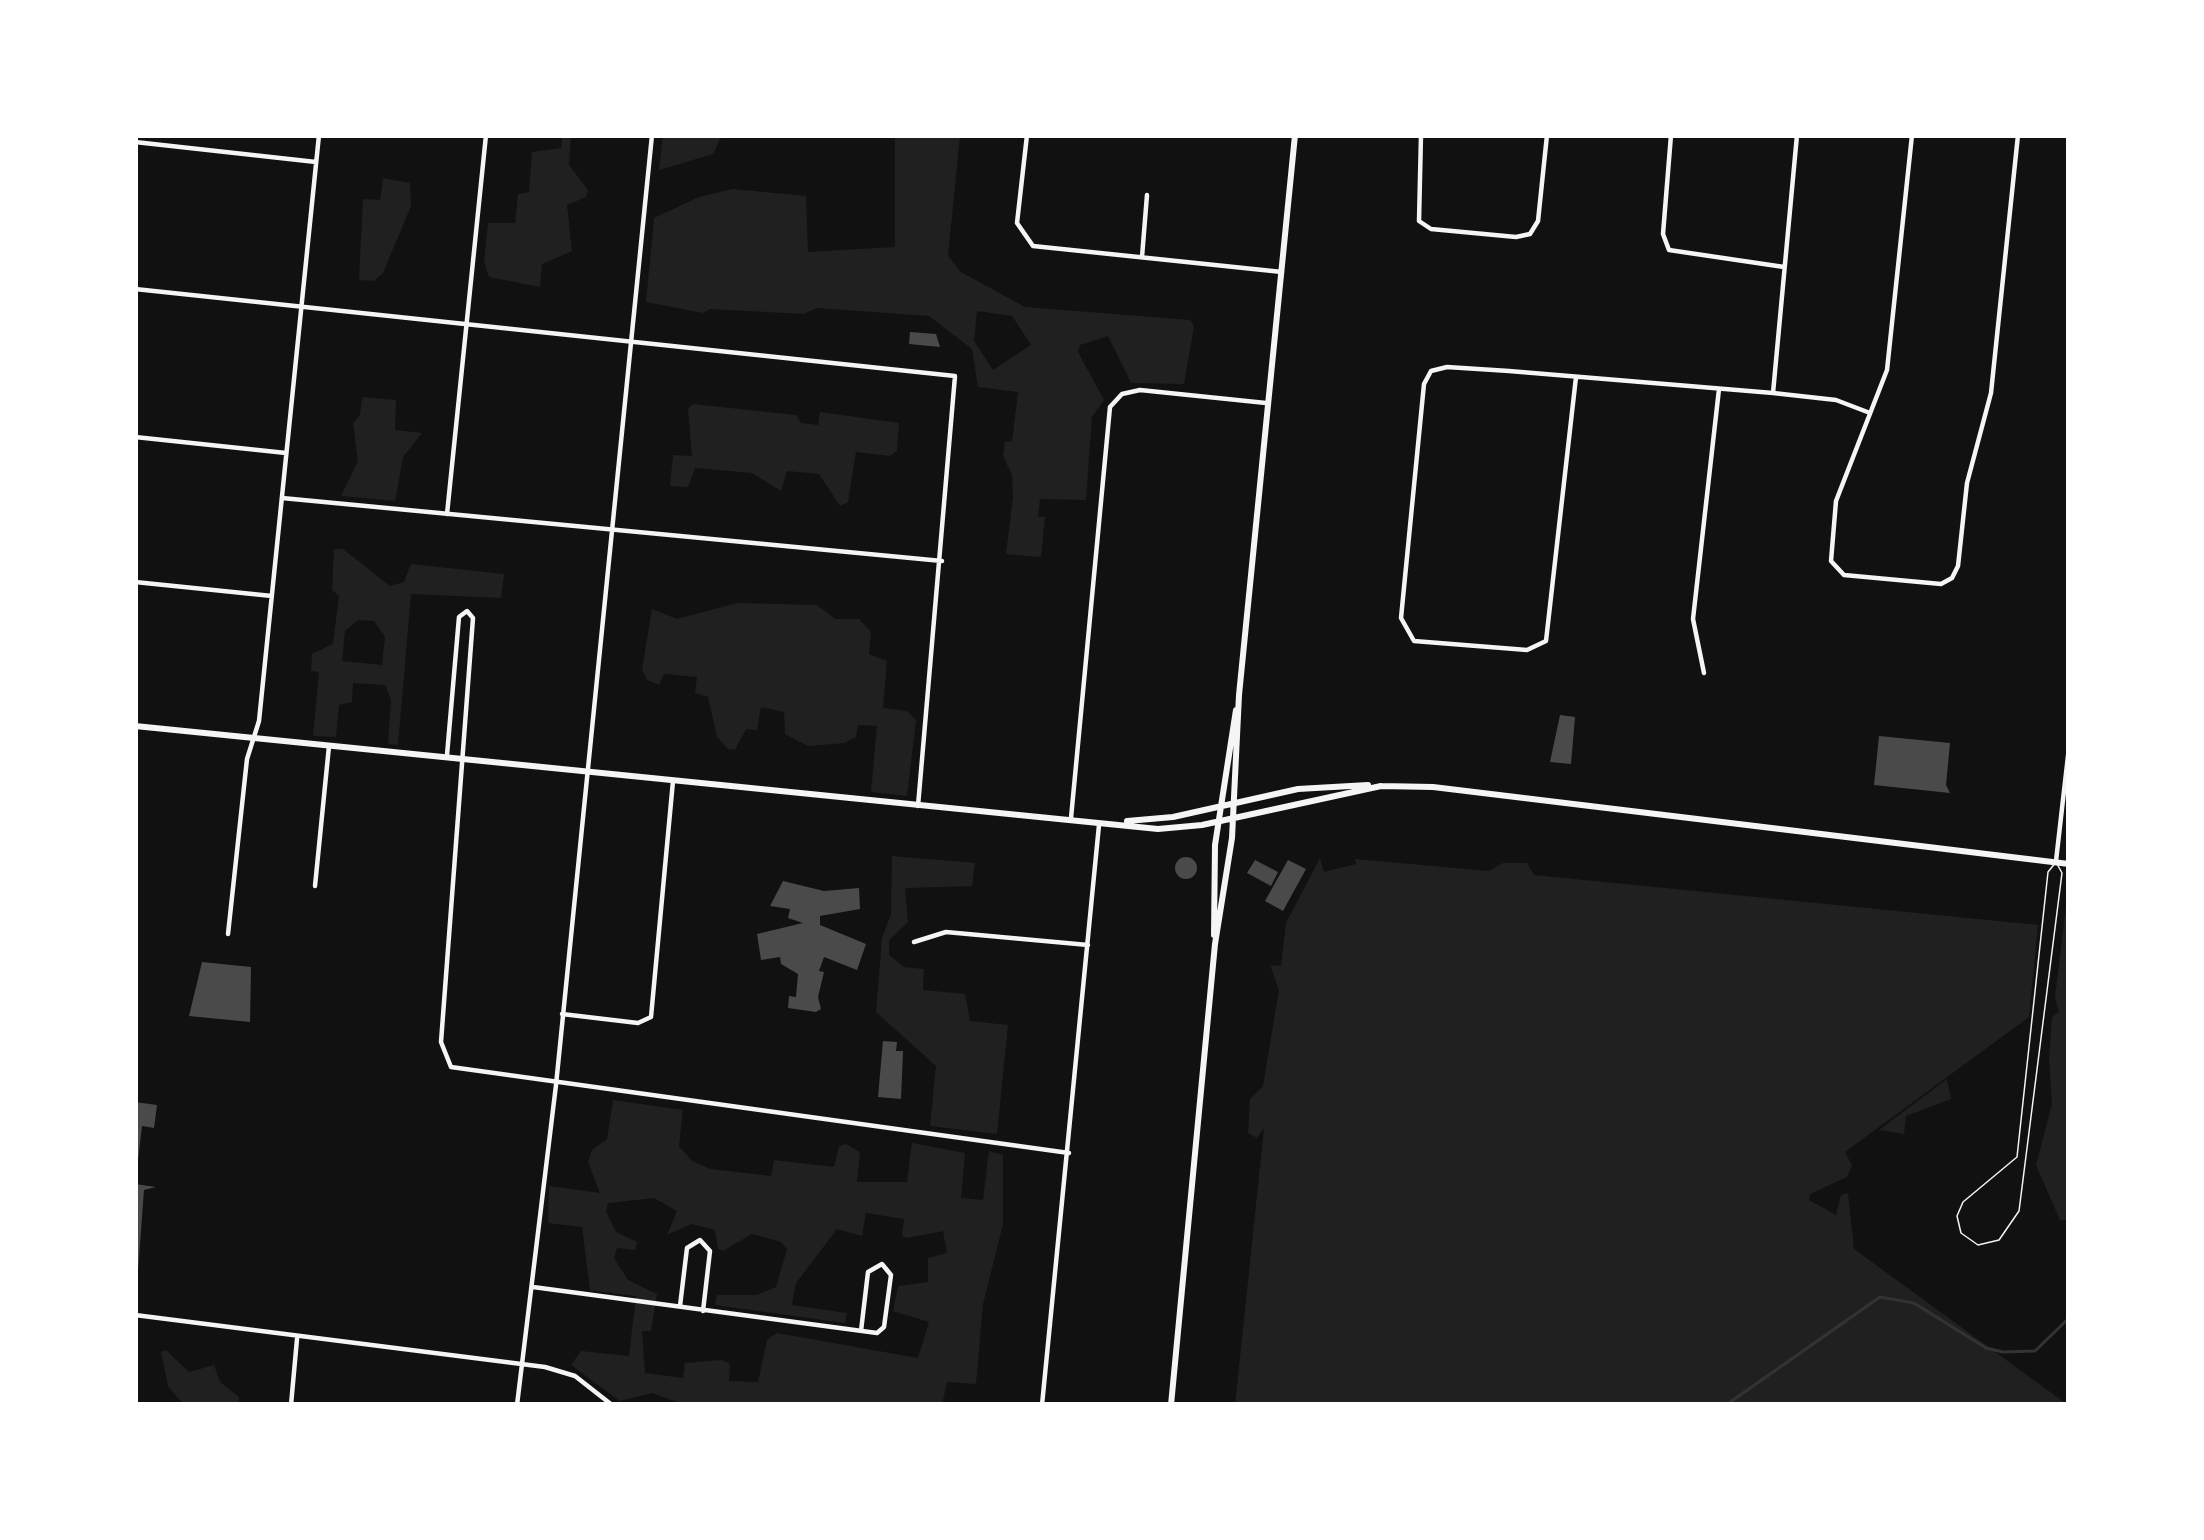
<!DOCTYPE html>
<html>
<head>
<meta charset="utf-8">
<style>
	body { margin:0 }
	#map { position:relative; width:2204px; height:1540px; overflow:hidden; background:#111; font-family:Lato,sans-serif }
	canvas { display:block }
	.frame { position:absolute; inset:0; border:138px solid #fff; pointer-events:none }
</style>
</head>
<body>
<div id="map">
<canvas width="2204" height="1540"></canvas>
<div class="frame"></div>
</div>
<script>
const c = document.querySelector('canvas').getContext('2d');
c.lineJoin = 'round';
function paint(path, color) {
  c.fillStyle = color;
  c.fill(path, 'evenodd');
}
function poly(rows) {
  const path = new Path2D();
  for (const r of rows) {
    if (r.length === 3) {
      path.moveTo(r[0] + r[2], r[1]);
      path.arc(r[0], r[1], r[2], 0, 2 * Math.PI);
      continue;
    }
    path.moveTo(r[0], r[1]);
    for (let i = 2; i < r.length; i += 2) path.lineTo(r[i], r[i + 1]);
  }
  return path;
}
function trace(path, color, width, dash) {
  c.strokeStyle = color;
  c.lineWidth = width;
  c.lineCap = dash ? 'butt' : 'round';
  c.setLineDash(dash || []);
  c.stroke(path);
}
const green = poly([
	[563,135,571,135,569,165,588,190,586,197,567,205,572,251,542,264,540,287,489,277,484,261,488,223,515,223,518,194,529,192,532,152,561,148],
	[663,135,722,135,713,154,659,170],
	[895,135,960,135,948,256,961,272,1025,307,1190,320,1194,326,1184,384,1131,383,1108,336,1080,345,1078,352,1104,400,1092,417,1086,500,1040,499,1038,517,1045,517,1041,557,1006,554,1013,496,1012,475,1003,456,1005,442,1012,441,1018,392,978,387,972,349,929,316,817,308,804,314,710,309,703,313,646,302,654,218,699,197,733,189,806,196,808,252,895,247],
	[977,311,1012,316,1031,345,993,370,974,341],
	[383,178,410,183,411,206,383,273,374,281,359,280,363,199,380,200],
	[362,397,396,400,395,430,422,433,403,457,395,501,341,496,358,461,353,423,360,415],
	[693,404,796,415,801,423,818,425,820,412,899,423,897,451,890,456,856,452,848,502,840,506,819,474,787,471,781,491,752,473,695,468,688,487,670,486,673,455,692,456,688,409],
	[334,549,343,549,390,586,404,582,411,564,504,574,501,598,411,594,398,745,388,744,391,700,385,685,353,683,352,702,339,705,336,737,313,736,319,672,311,671,312,654,333,644,339,596,332,590],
	[358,620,374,621,385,637,382,665,342,661,345,631],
	[737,603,817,605,835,619,859,619,871,632,869,654,887,661,883,708,907,711,916,720,907,796,871,792,877,726,858,725,856,737,844,743,808,746,785,734,784,712,761,707,757,730,746,729,735,750,728,749,717,737,708,697,695,693,697,677,664,674,659,685,647,680,642,670,652,609,677,619],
	[892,856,975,863,972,886,905,888,908,922,889,940,889,955,904,967,924,969,923,990,965,994,970,1021,1008,1025,997,1134,930,1126,936,1066,876,1012,882,938,891,914],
	[1320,858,1324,872,1356,864,1355,859,1489,871,1503,863,1527,863,1534,875,2038,925,2029,1017,1845,1152,1852,1165,1847,1177,1810,1194,1809,1200,1836,1215,1841,1195,1848,1193,1854,1249,2068,1405,1235,1405,1264,1128,1257,1138,1248,1133,1250,1099,1263,1086,1279,990,1270,965,1281,966,1286,923],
	[2069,880,2069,1220,2060,1220,2036,1165,2052,1104,2049,1059,2052,1017,2059,1012,2055,998],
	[1947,1079,1951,1099,1906,1116,1904,1134,1879,1130],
	[613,1100,683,1110,679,1146,692,1161,711,1169,771,1176,774,1160,834,1167,839,1146,846,1144,860,1152,857,1182,907,1182,912,1143,965,1153,961,1198,983,1200,989,1151,1003,1155,1003,1224,983,1304,976,1384,947,1382,942,1405,686,1405,652,1393,620,1401,571,1365,581,1351,629,1356,636,1296,590,1290,582,1227,548,1223,549,1186,600,1193,588,1162,592,1150,607,1139],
	[654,1198,677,1211,667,1235,691,1224,715,1230,718,1249,723,1251,752,1234,781,1242,787,1249,776,1287,756,1295,717,1295,715,1305,845,1323,847,1313,792,1305,796,1283,837,1229,862,1236,866,1213,904,1219,902,1236,907,1238,943,1231,947,1253,928,1258,928,1282,898,1286,893,1311,929,1322,918,1358,777,1333,767,1340,758,1382,729,1381,730,1364,722,1360,685,1363,683,1378,645,1373,642,1331,651,1331,657,1294,628,1280,614,1258,617,1248,635,1250,637,1242,616,1232,606,1211,608,1203],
	[166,1350,189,1372,214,1365,220,1382,239,1397,239,1405,184,1405,168,1386,161,1352]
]);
const stream = poly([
	[1726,1405,1880,1297,1914,1303,1986,1348,2003,1352,2035,1351,2069,1318]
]);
const building = poly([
	[910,332,936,334,940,347,909,344],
	[1560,715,1575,717,1571,764,1550,762],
	[1879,736,1950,743,1946,785,1950,793,1874,785],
	[1186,868,11],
	[1255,860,1278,872,1271,886,1247,873],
	[1288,860,1306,869,1283,911,1265,901],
	[783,881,824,891,859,888,860,909,820,916,820,925,866,944,857,970,824,957,819,971,824,972,818,997,821,1009,816,1012,788,1008,789,996,796,997,798,974,781,964,780,957,761,960,757,934,803,923,788,918,790,909,770,906],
	[202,962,251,967,250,1022,189,1016],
	[883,1041,897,1042,896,1051,903,1051,901,1099,878,1097],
	[135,1102,157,1105,154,1128,142,1126,138,1160],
	[135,1184,156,1187,144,1190,138,1271]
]);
const service = poly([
	[2056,862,2062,873,2019,1211,1999,1240,1978,1245,1961,1233,1957,1216,1963,1202,2017,1157,2048,872,2056,862]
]);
const minor = poly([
	[1027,135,1017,223,1033,246,1282,272],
	[1421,135,1419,221,1431,229,1516,237,1530,234,1538,221,1547,135],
	[1671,135,1663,234,1669,250,1784,267],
	[1912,135,1887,370,1836,501,1831,561,1844,575,1941,584,1952,578,1958,566,1967,483,1991,393,2018,135],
	[135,142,316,162],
	[1142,257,1147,195],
	[135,289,955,376,918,806],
	[1576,377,1546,641,1527,650,1414,641,1401,618,1424,384,1431,371,1447,367,1509,371,1773,393,1836,400,1870,413],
	[1773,393,1797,135],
	[135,437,286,453],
	[282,498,942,561],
	[447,514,486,135],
	[135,582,272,596],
	[1704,673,1693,619,1719,389],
	[447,755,459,617,467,611,473,618,441,1042,451,1067,1069,1153],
	[1071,818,1110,407,1122,394,1140,390,1266,403],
	[2056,861,2069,747],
	[315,886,329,746],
	[228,934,247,759,259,721,319,135],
	[914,942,946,932,1088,945],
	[562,1014,638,1023,651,1017,673,781],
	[533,1287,877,1333,884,1327,891,1275,882,1264,868,1272,861,1331],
	[680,1306,687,1248,700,1240,710,1251,703,1311],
	[135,1315,545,1367,575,1376,612,1405],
	[135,1399,136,1405],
	[291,1405,297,1339],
	[517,1405,556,1085,652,135],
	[1042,1405,1099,825]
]);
const tertiary = poly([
	[135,726,1158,829,1202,825,1381,786],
	[1381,786,1433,787,2069,864],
	[1127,821,1173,817,1298,789,1368,785],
	[1214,935,1215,845,1236,710],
	[1171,1405,1215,944,1232,838,1239,695,1295,135]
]);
paint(green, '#202020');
trace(stream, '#333', 3);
paint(building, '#4a4a4a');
trace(service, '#f5f5f5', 1.5);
trace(minor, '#f5f5f5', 4.5);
trace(tertiary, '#f5f5f5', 6);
</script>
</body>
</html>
